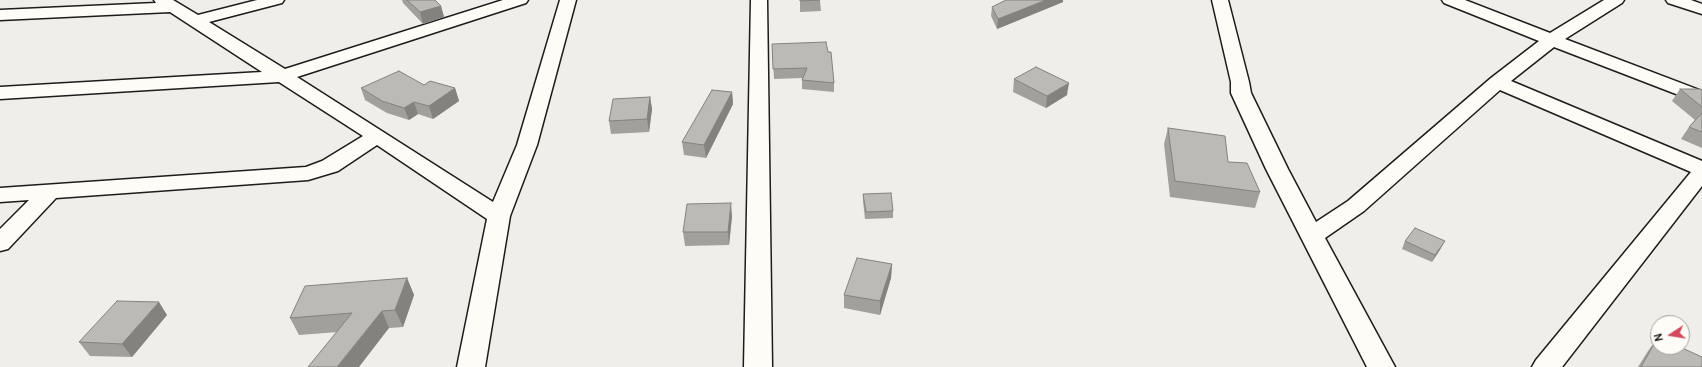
<!DOCTYPE html>
<html>
<head>
<meta charset="utf-8">
<style>
	body { margin:0 }
	#map { position:relative; width:1702px; height:367px; overflow:hidden; background:#f0eeea; font-family:Pangolin,sans-serif }
	canvas { display:block }
	.north { position:absolute; left:1650px; top:315px; width:40px; height:40px; box-sizing:border-box; background:#fdfcf7; border:1px solid #a3a29f; border-radius:50%; rotate:258deg; font-size:11px; font-weight:700; line-height:16px; text-align:center; color:#1c1c1c }
	.north::after { content:''; display:block; margin:auto; width:14px; height:18px; background:#d1495b; clip-path:polygon(50% 0,100% 100%,50% 72%,0 100%) }
</style>
</head>
<body>
<div id="map">
<canvas width="1702" height="367"></canvas>
<div class="north">N</div>
</div>
<script>
const c = document.querySelector('canvas').getContext('2d');
c.lineJoin = 'round';
function poly(rows) {
  const path = new Path2D();
  for (const r of rows) {
    path.moveTo(r[0], r[1]);
    for (let i = 2; i < r.length; i += 2) path.lineTo(r[i], r[i + 1]);
  }
  return path;
}
function trace(path, color, width, dash) {
  c.strokeStyle = color;
  c.lineWidth = width;
  c.lineCap = dash ? 'butt' : 'round';
  c.setLineDash(dash || []);
  c.stroke(path);
}
function paint(path, color) {
  c.fillStyle = color;
  c.fill(path, 'evenodd');
}
const minor = poly([
	[154,0,173,0,198,15,257,0,284,0,282,3,209,22,285,69,503,0,528,0,526,3,297,77,493,202,517,145,560,0,576,0,537,145,510,216,485,367,457,367,487,219,377,145,338,171,308,180,56,198,8,249,0,251,0,229,29,200,0,202,0,188,306,167,322,161,363,136,279,82,0,99,0,87,262,72,170,12,0,20,0,10,156,3,154,0],
	[751,0,767,0,772,367,744,367,751,0],
	[1212,0,1228,0,1249,82,1251,93,1288,169,1316,222,1348,201,1491,78,1539,41,1444,3,1442,0,1465,0,1550,33,1604,0,1624,0,1622,3,1565,39,1702,91,1702,104,1554,47,1511,81,1702,161,1702,186,1562,367,1532,367,1536,360,1691,172,1500,90,1364,211,1325,238,1395,367,1367,367,1266,169,1231,93,1231,82,1212,0]
]);
const major = poly([
	[1666,0,1691,0,1702,4,1702,14,1668,3,1666,0]
]);
const wall = poly([
	[402,0,435,0,441,6,444,17,423,24,403,3],
	[820,0,821,11,800,12,800,1],
	[1006,0,1063,0,1063,2,997,29,991,16,992,7],
	[772,44,828,52,834,83,834,92,802,89,802,78,774,79],
	[1014,79,1067,95,1046,108,1013,92],
	[424,85,455,88,459,101,433,119,418,114,409,120,387,113,365,100,361,88],
	[1680,89,1702,90,1702,148,1681,139,1689,127,1695,120,1672,101],
	[732,92,733,104,706,158,684,155,682,142],
	[650,97,652,109,649,132,611,134,609,121],
	[1168,128,1228,162,1260,192,1255,208,1170,197,1164,144],
	[863,194,893,211,893,218,865,219,863,201],
	[732,216,729,245,685,246,683,232],
	[1405,241,1441,248,1432,262,1402,249],
	[892,264,891,278,880,315,844,308,844,295],
	[407,278,414,295,403,327,299,335,290,318],
	[167,315,132,357,90,356,79,342],
	[1658,337,1702,367,1638,367,1648,351]
]);
const shadedWall = poly([
	[1046,0,1063,0,1063,2,997,29,998,19],
	[441,6,444,17,423,24,420,12],
	[1069,83,1067,95,1046,108,1047,96],
	[455,88,459,101,433,119,429,106],
	[732,92,733,104,706,158,704,145],
	[650,97,652,109,649,132,647,119],
	[414,102,418,114,409,120,404,108],
	[731,203,732,216,729,245,728,232],
	[1445,241,1441,248,1432,262,1435,255],
	[892,264,891,278,880,315,880,301],
	[407,278,414,295,403,327,395,310],
	[159,302,167,315,132,357,122,344],
	[382,311,389,328,359,367,337,367]
]);
const building = poly([
	[407,0,435,0,441,6,420,12,407,0],
	[800,0,820,0,800,1,800,0],
	[1006,0,1046,0,998,19,992,7,1006,0],
	[826,42,828,52,831,52,834,83,802,80,807,68,773,69,772,44,826,42],
	[1036,67,1069,83,1047,96,1014,79,1036,67],
	[399,71,424,85,430,81,455,88,429,106,414,102,404,108,382,101,361,88,399,71],
	[1680,89,1700,89,1702,90,1702,107,1680,89],
	[712,90,732,92,704,145,682,142,712,90],
	[650,97,647,119,609,121,613,99,650,97],
	[1702,113,1702,132,1689,127,1702,113],
	[1168,128,1225,136,1228,162,1247,163,1260,192,1175,181,1168,128],
	[891,193,893,211,866,212,863,194,891,193],
	[731,203,728,232,683,232,687,204,731,203],
	[1415,228,1445,241,1435,255,1405,241,1415,228],
	[857,258,892,264,880,301,844,295,857,258],
	[407,278,395,310,382,311,337,367,308,367,352,313,290,318,305,286,407,278],
	[117,301,159,302,122,344,79,342,117,301],
	[1658,337,1658,347,1680,347,1702,357,1702,367,1641,367,1658,337]
]);
trace(minor, '#1c1c1c', 3);
trace(major, '#1c1c1c', 3);
paint(minor, '#fdfcf7');
paint(major, '#fdfcf7');
paint(wall, '#a1a09d');
paint(shadedWall, '#83827f');
paint(building, '#bbbab6');
trace(building, '#83827f', 1);
</script>
</body>
</html>
